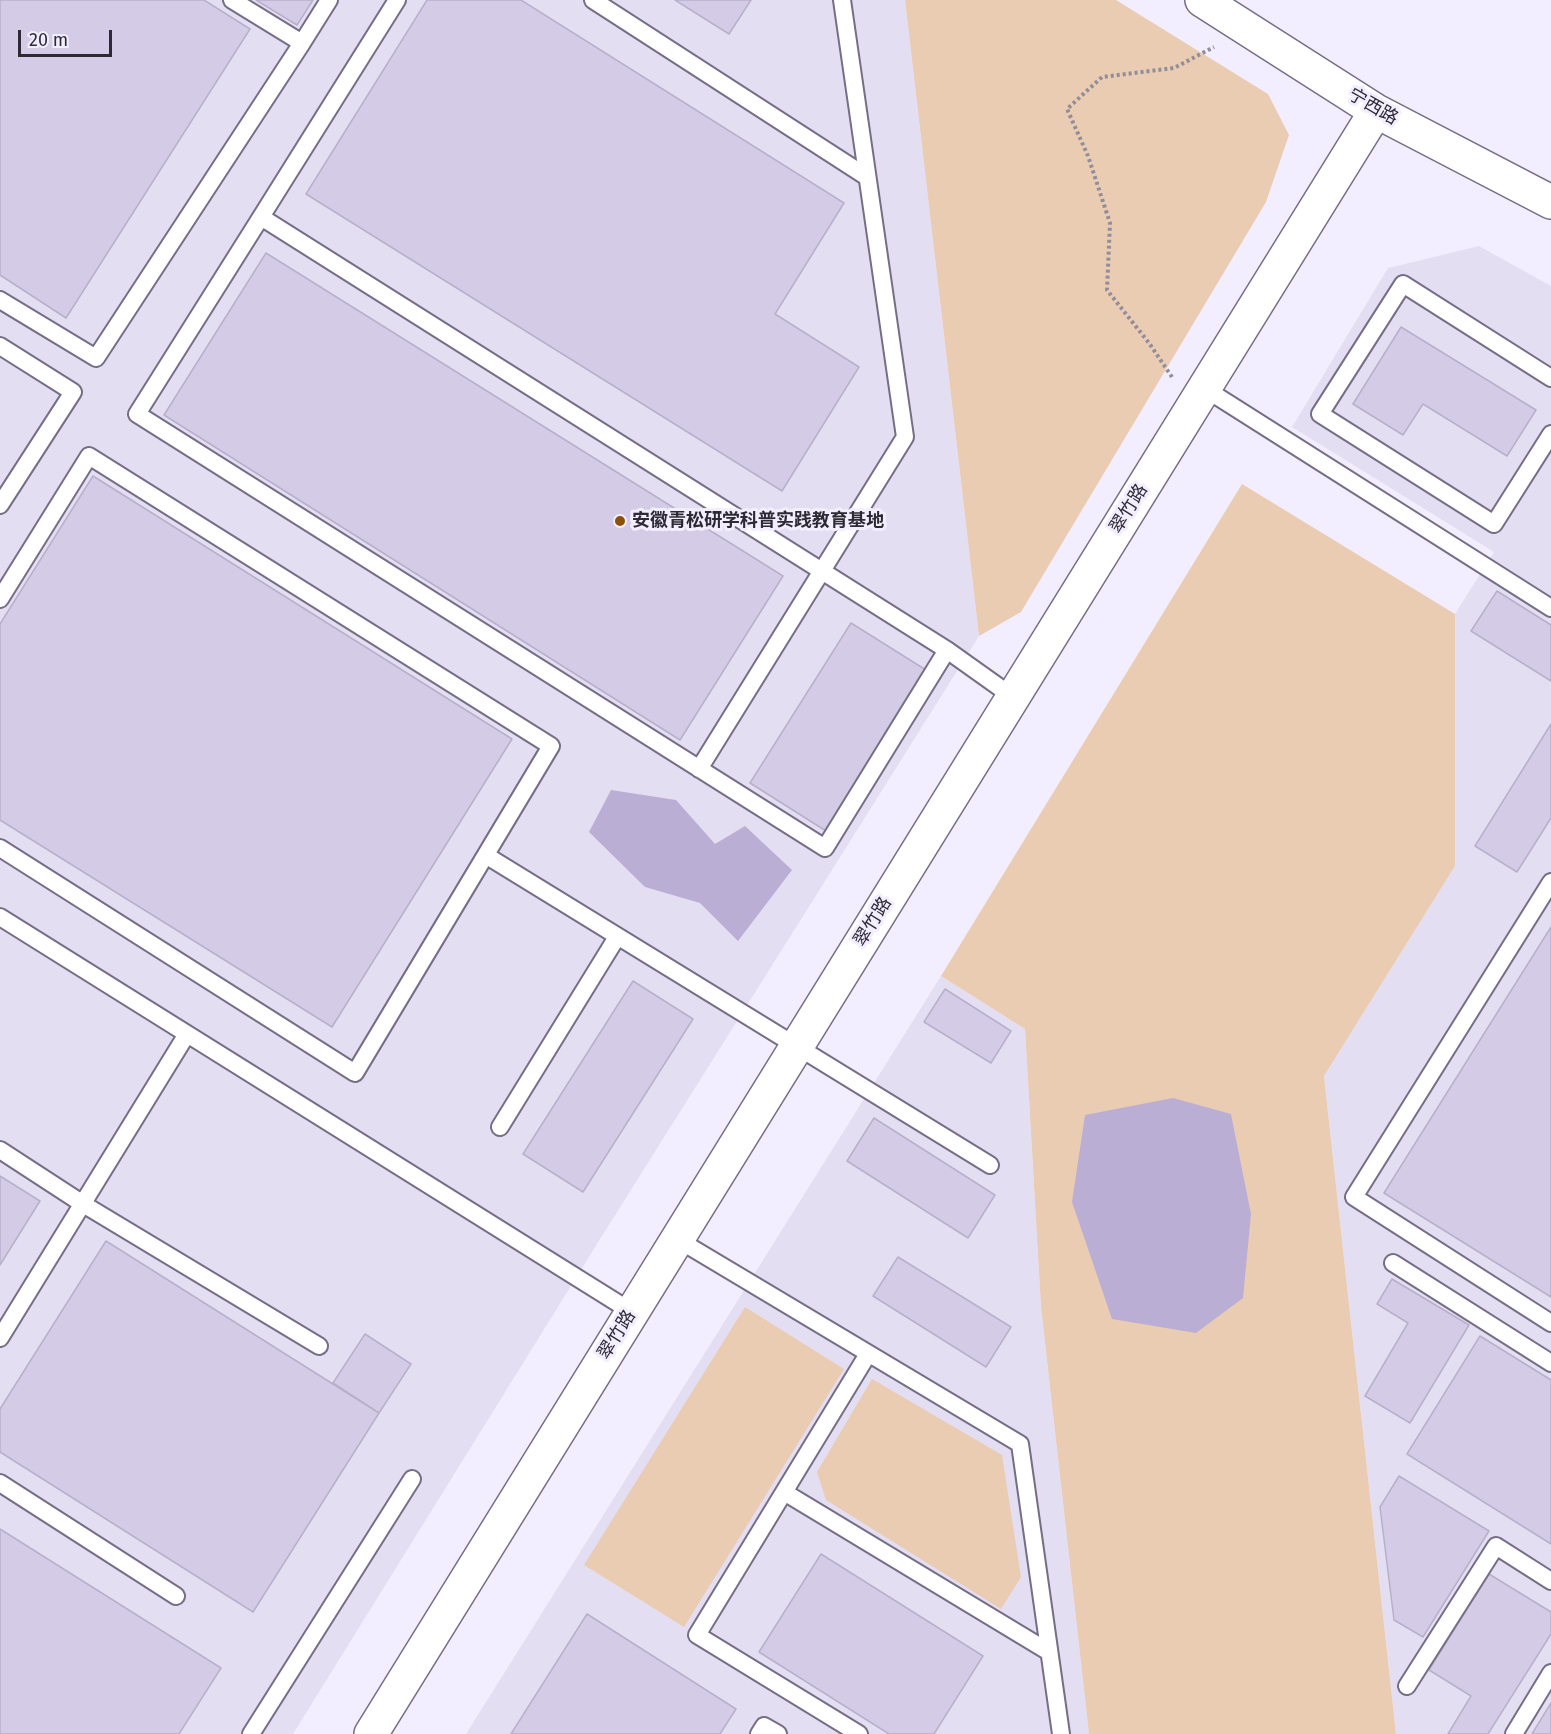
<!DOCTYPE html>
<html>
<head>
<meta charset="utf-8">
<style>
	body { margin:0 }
	#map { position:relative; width:1551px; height:1734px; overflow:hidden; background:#f3eeff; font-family:"Fira Sans",sans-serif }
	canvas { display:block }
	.scale { position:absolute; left:18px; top:30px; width:94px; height:27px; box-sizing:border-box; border:3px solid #2d2a34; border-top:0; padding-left:8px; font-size:18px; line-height:21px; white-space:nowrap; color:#2d2a34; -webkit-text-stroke:4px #f3eeff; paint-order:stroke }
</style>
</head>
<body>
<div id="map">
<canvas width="1551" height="1734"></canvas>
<div class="scale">20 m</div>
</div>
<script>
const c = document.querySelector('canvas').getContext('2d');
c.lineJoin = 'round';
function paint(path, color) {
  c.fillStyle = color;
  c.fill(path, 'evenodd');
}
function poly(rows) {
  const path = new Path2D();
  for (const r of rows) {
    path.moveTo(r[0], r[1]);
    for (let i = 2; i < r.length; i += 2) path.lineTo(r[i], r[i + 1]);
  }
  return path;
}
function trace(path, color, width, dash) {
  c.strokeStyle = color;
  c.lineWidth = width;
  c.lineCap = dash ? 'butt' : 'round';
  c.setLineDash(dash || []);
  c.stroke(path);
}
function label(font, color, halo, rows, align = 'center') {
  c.font = font + ' "Fira Sans","Noto Sans SC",sans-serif';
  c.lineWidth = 6;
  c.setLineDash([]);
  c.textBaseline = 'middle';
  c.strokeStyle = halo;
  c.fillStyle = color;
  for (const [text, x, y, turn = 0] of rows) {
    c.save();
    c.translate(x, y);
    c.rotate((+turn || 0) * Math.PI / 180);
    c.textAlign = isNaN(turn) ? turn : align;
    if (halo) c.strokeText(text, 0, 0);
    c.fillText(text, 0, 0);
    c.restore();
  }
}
const built = poly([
	[0,0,905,0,979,636,597,1244,293,1734,0,1734],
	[1479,246,1551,286,1551,1734,1396,1734,1324,1076,1455,866,1455,614,1494,552,1292,427,1388,268],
	[941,976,1025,1029,1041,1307,1089,1734,466,1734]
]);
const green = poly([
	[905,0,1116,0,1268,94,1289,135,1266,202,1021,612,979,636],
	[1242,484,1455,614,1455,866,1324,1076,1396,1734,1089,1734,1041,1307,1025,1029,941,976],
	[745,1307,844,1369,684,1627,584,1565],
	[872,1379,1002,1455,1021,1577,1001,1609,826,1500,817,1472]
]);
const water = poly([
	[611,790,676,800,715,844,745,826,792,870,738,941,700,903,645,887,589,832],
	[1173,1098,1231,1114,1251,1214,1243,1298,1196,1333,1112,1319,1072,1202,1085,1115]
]);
const building = poly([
	[0,0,204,0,250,29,66,318,0,275,0,0],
	[256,0,313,0,297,25,256,0],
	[427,0,521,0,844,203,775,314,859,367,782,491,306,194,427,0],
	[675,0,751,0,729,34,675,0],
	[266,253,783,576,680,740,164,415,266,253],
	[1401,327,1536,410,1507,456,1423,404,1403,435,1353,404,1401,327],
	[93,476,512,739,332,1027,0,820,0,624,93,476],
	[1497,591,1551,625,1551,681,1471,631,1497,591],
	[851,623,926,670,826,831,750,783,851,623],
	[1551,724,1551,818,1517,872,1475,846,1551,724],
	[1551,927,1551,1297,1384,1193,1551,927],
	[633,981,693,1019,583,1192,523,1154,633,981],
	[945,989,1011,1031,991,1063,924,1022,945,989],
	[874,1118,995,1195,968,1238,847,1161,874,1118],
	[0,1176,40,1201,0,1265,0,1176],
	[106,1241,379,1413,253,1612,0,1452,0,1409,106,1241],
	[898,1257,1011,1327,986,1367,873,1296,898,1257],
	[1392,1279,1469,1325,1410,1423,1365,1396,1408,1323,1377,1304,1392,1279],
	[365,1334,411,1364,379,1413,333,1383,365,1334],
	[1480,1336,1551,1380,1551,1544,1407,1454,1480,1336],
	[1399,1476,1489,1531,1423,1637,1394,1620,1380,1507,1399,1476],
	[0,1529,221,1668,179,1734,0,1734,0,1529],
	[821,1554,983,1656,934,1734,889,1734,759,1652,821,1554],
	[1489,1574,1551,1612,1551,1634,1488,1734,1448,1734,1471,1696,1429,1670,1489,1574],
	[587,1614,736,1709,720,1734,511,1734,587,1614],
	[1551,1703,1551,1734,1532,1734,1551,1703]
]);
const path = poly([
	[1172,377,1149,343,1107,290,1110,223,1088,156,1067,109,1102,77,1174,68,1214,47]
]);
const lane = poly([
	[593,0,867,177],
	[302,43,329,0],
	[261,217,947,650,825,848,137,414,261,217,397,0],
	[0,300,96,358,302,43,232,0],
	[0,346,73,392,0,505],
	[1551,378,1403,284,1320,414,1494,524,1551,434],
	[1204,388,1551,608],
	[0,599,89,456,551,746,355,1073,0,848],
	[947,650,1013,697],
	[699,769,905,437,842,0],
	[487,856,990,1165],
	[1551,882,1354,1197,1551,1323],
	[0,917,632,1312],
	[500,1127,617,937],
	[0,1150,83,1204,319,1346],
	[677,1239,1020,1444,1061,1734],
	[1393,1263,1551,1363],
	[0,1338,187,1034],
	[0,1483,176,1596],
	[784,1492,1049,1652],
	[1407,1686,1496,1546,1551,1581],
	[251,1734,412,1479],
	[759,1734,764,1726,778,1734],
	[859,1734,697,1635,868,1354],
	[1514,1734,1551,1673]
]);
const secondary = poly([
	[1202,0,1376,111,1551,202],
	[371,1734,1376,111]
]);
const markers = [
	[620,521,6,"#8b500a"]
];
const streetNames = [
	["宁西路",1373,107,30],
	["翠竹路",1129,509,-58],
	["翠竹路",873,922,-58],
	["翠竹路",617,1335,-58]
];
const poiNames = [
	["安徽青松研学科普实践教育基地",632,521]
];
paint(built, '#e4def2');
paint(green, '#eaccb2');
paint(water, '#bbaed5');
paint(building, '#d4cce7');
trace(building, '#b8b0cb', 1.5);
trace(lane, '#766e86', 20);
trace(secondary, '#766e86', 36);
trace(path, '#918d9a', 4, [3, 3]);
trace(lane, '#fff', 16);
trace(secondary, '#fff', 33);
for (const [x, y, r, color] of markers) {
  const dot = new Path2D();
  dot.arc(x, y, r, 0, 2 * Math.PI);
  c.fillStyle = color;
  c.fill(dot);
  trace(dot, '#f3eeff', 2);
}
label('18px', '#2d2a34', '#f3eeff', streetNames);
label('bold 18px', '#2d2a34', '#f3eeff', poiNames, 'left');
</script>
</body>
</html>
